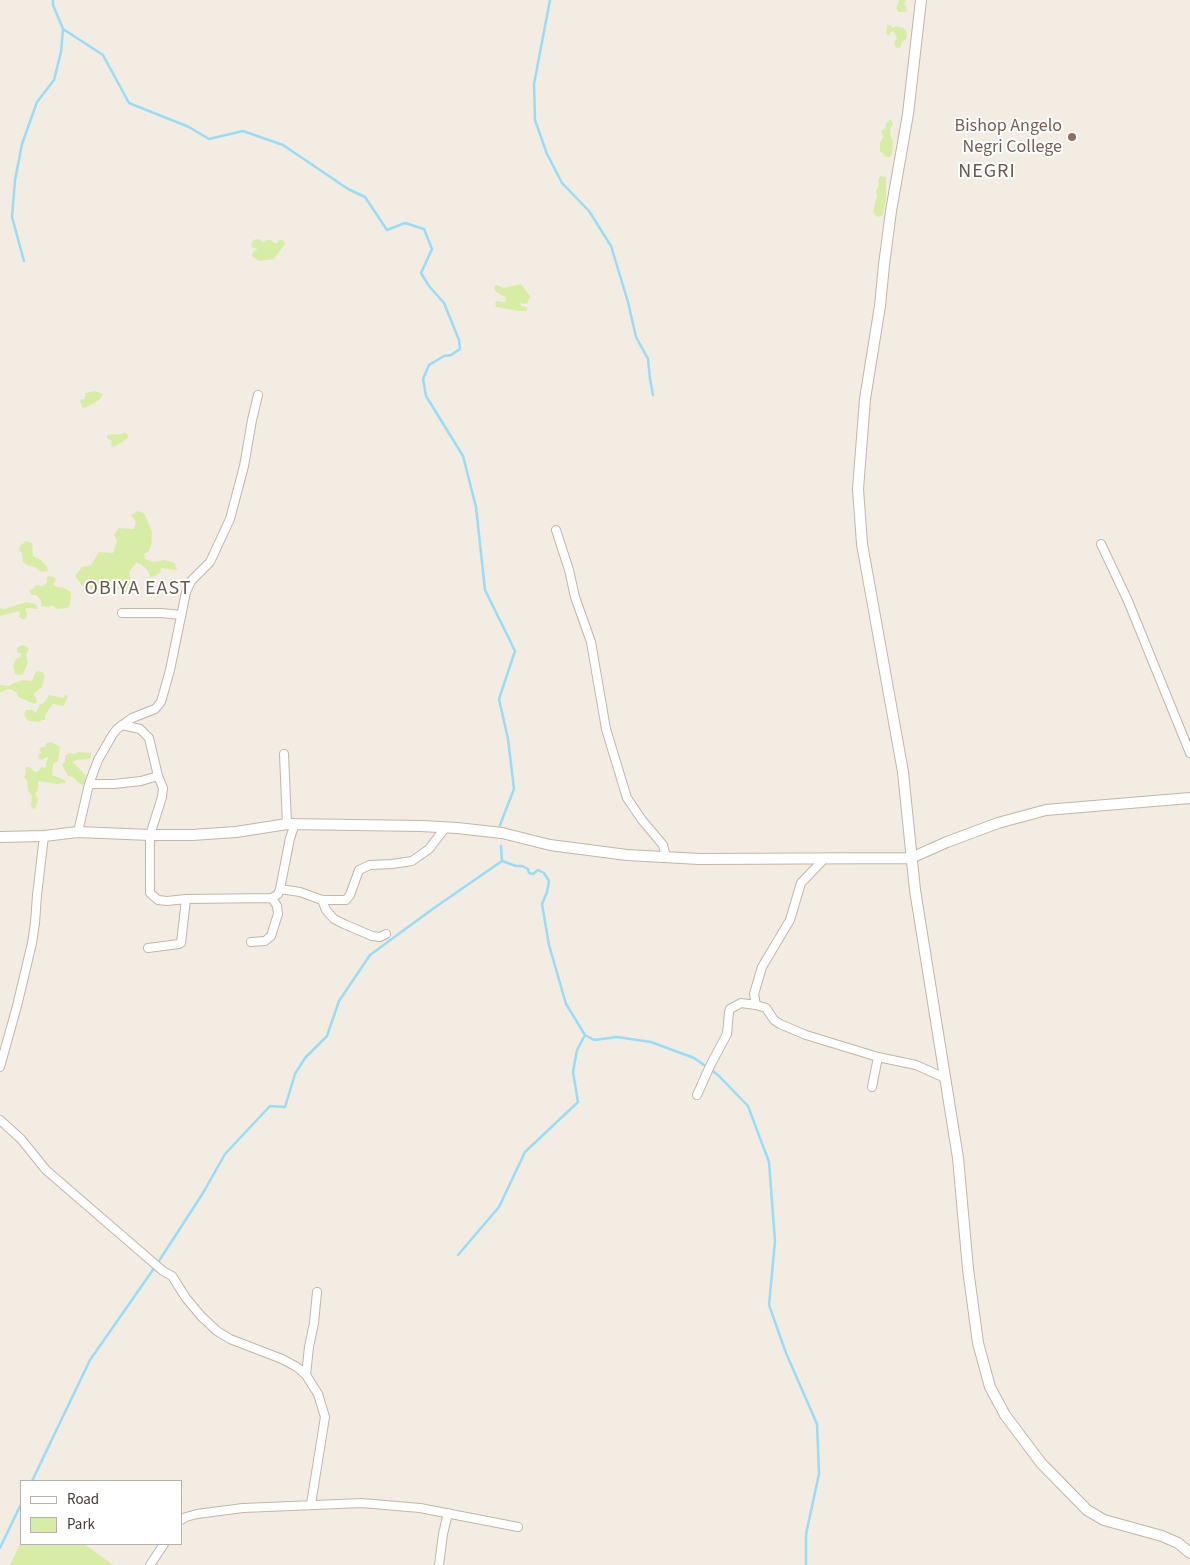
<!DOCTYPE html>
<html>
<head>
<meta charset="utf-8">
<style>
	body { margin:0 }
	#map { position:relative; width:1190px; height:1565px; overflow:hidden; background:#f3ece2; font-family:"Source Sans 3",sans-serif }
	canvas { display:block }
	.legend { position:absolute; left:20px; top:1480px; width:162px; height:65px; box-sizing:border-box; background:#fff; border:1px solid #b5b1ad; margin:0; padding:6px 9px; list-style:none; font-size:15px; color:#463b32 }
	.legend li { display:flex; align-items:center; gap:10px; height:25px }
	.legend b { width:25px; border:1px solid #b5b1ad }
</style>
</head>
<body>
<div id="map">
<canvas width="1190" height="1565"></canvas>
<ul class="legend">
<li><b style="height:6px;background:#fff"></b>Road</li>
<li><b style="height:14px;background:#d7eda6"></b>Park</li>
</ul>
</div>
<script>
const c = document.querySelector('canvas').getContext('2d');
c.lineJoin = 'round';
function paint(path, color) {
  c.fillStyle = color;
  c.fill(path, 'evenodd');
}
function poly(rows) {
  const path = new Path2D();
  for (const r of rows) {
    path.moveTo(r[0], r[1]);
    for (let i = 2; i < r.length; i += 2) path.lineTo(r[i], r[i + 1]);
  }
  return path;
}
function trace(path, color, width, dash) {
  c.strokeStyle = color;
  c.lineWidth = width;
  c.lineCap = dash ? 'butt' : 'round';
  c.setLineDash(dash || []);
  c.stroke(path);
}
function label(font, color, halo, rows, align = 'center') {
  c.font = font + ' "Source Sans 3",sans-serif';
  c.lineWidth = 4;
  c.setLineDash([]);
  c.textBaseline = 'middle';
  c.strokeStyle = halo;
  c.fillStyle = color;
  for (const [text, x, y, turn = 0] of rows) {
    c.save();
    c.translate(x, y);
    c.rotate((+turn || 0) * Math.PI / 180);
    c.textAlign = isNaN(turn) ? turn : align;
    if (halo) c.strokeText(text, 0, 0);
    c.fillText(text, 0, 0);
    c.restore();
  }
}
const green = poly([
	[899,0,906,0,904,4,907,8,906,12,899,12,896,9],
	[887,25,890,25,893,28,896,26,903,28,906,31,907,38,901,43,901,47,897,48,895,46,894,42,897,39,894,32,892,31,888,36,886,33,887,30],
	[891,119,893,124,890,129,891,138,893,141,892,154,890,157,886,157,880,151,880,143,883,137,881,131,886,128,885,124],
	[880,176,886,177,886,199,883,215,878,217,874,214,873,211,877,196,876,191,879,186,878,181],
	[258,239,263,242,267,240,271,240,274,243,277,243,279,240,283,240,285,244,274,259,259,261,252,256,253,252,258,249,251,247,253,240],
	[521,284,530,296,527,304,520,303,521,306,528,308,526,311,520,311,496,307,495,303,497,301,503,302,506,301,505,297,496,292,494,288,496,285,504,288],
	[95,391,103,394,100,399,91,405,84,408,82,407,80,400,85,399,85,393],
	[125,432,128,435,128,438,114,447,111,445,112,441,107,438,107,435,122,434],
	[138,511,144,513,152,532,151,546,148,552,144,554,145,559,154,562,164,560,175,563,177,570,161,568,160,573,155,576,150,577,148,571,141,564,136,563,129,572,131,582,125,593,121,589,114,589,107,585,95,584,92,589,85,589,75,576,82,567,91,565,99,552,113,553,117,541,114,535,119,528,134,529,136,522,131,515],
	[26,541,32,543,33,556,41,560,47,567,48,571,41,572,35,567,27,565,23,562,22,553,19,551,20,546],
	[49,576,54,577,56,580,53,584,56,587,62,587,71,592,70,605,67,608,57,609,52,605,50,607,41,606,41,600,36,595,32,595,29,590,33,589,36,585,42,586,47,583,47,577],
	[26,602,36,604,38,609,28,608,25,609,27,613,26,619,22,619,19,617,20,611,0,616,0,608,5,609],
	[21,645,26,646,29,649,26,655,28,662,26,667,23,674,20,675,15,674,13,666,16,659,20,657,21,654,17,652,17,648],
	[38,671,42,672,45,675,42,687,34,693,34,696,36,697,37,702,35,704,18,697,17,693,11,689,8,689,0,693,0,685,9,686,12,684,23,680,32,681,35,673],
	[65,694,68,696,64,706,53,704,45,715,45,720,42,720,39,722,29,721,26,718,24,714,26,710,32,710,36,713,40,704,44,703,49,695,64,698],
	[51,742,60,747,58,761,53,764,52,775,65,780,66,783,57,784,38,781,38,790,35,794,38,799,35,809,32,808,31,804,32,796,28,791,27,780,24,778,26,772,25,769,27,767,30,767,34,772,39,771,40,768,42,767,46,768,46,763,48,759,47,757,42,760,39,759,38,755,41,753,39,749,41,747,45,747,47,743],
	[78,752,91,753,91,757,88,759,76,760,73,762,86,776,83,785,80,784,73,777,68,776,62,765,65,761,65,756,69,753,75,754],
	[21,1542,21,1544,84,1544,113,1565,10,1565]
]);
const stream = poly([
	[53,0,53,5,63,29,103,55,129,103,189,127,209,139,243,131,283,145,348,189,365,197,387,230,405,223,424,229,432,249,421,273,429,286,444,303,459,340,460,349,451,355,444,356,429,365,423,379,426,396,463,456,476,507,485,590,515,651,499,699,508,739,514,789,500,825],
	[550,0,534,84,535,120,547,154,562,183,589,211,611,246,628,302,636,337,648,359,650,379,653,395],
	[24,261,12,217,15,180,22,144,37,102,54,80,61,52,63,29],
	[501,846,502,861,516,866,522,866,528,869,529,873,533,874,538,870,544,873,549,881,547,892,542,904,549,945,566,1004,585,1035,594,1040,617,1037,651,1042,694,1058,707,1067],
	[711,1070,718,1075,748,1106,769,1162,775,1241,769,1305,786,1353,817,1424,819,1474,806,1534,806,1565],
	[458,1255,499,1207,525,1152,578,1102,573,1072,577,1050,585,1035],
	[32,1481,90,1360,157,1264,203,1193,225,1154,270,1106,285,1107,295,1074,305,1058,327,1036,339,1001,370,955,434,908,502,861],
	[0,1548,21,1504]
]);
const minor = poly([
	[556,530,569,570,575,597,591,642,606,729,627,798,642,820,663,845,666,857],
	[1101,544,1128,601,1190,753],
	[122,613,161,613,181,615],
	[122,725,140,729,149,738,158,776,163,788,162,797,150,835,150,893,158,900,167,901,186,899,272,898,278,894,280,889,290,838,295,824],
	[284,754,287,824],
	[89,784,114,784,141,781,158,776],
	[78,832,89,784,98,760,113,734,117,729,132,718,155,709,161,702,170,670,186,592,191,581,210,562,230,519,244,466,252,420,258,395],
	[280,889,300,892,322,900,346,900,350,895,359,870,370,865,392,864,412,861,429,849,445,828],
	[322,900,326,910,334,919,344,924,372,936,380,937,386,934],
	[251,942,265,941,271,936,278,914,277,906,272,898],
	[148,948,179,944,181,943,186,899],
	[756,1005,754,994,762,967,790,920,801,883,825,858],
	[0,1067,17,1006,32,943,35,923,37,895,44,836],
	[872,1087,878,1057],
	[697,1095,710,1066,727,1034,729,1012,730,1009,741,1003,756,1005,766,1008,774,1020,780,1024,806,1035,878,1057,916,1065,945,1078],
	[0,1120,21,1139,46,1170,163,1271,172,1276,186,1298,201,1316,217,1331,230,1339,282,1359,297,1367,306,1375],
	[311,1504,325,1417,318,1394,306,1375,309,1347,314,1323,317,1292],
	[181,1520,186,1517,197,1514,243,1508,362,1503,420,1508,518,1527],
	[150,1565,164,1544],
	[439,1565,443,1534,448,1513]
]);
const tertiary = poly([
	[921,0,908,114,891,211,884,265,880,306,865,399,858,489,862,544,903,772,915,890,958,1158,968,1269,978,1343,990,1387,1005,1415,1041,1463,1087,1510,1104,1520,1162,1536,1178,1543,1190,1553],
	[0,837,44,836,78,832,150,835,192,835,236,832,287,824,421,826,457,828,502,833,550,845,627,855,699,859,911,858,947,842,998,823,1046,810,1190,798]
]);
const markers = [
	[1072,137,5,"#8d6e63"]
];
const educationNames = [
	["Bishop Angelo",1062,127],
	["Negri College",1062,148]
];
const quarterNames = [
	["NEGRI",987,173],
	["OBIYA EAST",138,590]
];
paint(green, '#d7eda6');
trace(stream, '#97ddf8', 2.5);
trace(minor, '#c3b5a7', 10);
trace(tertiary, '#c3b5a7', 12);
trace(minor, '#fff', 8);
trace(tertiary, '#fff', 10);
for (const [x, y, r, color] of markers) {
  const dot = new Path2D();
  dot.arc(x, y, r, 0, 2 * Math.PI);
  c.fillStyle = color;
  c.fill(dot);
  trace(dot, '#fff', 2);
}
label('18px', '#785e54', '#fff', educationNames, 'right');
c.letterSpacing = '1px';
label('20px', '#6a5848', '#fff', quarterNames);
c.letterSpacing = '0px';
</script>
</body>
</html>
